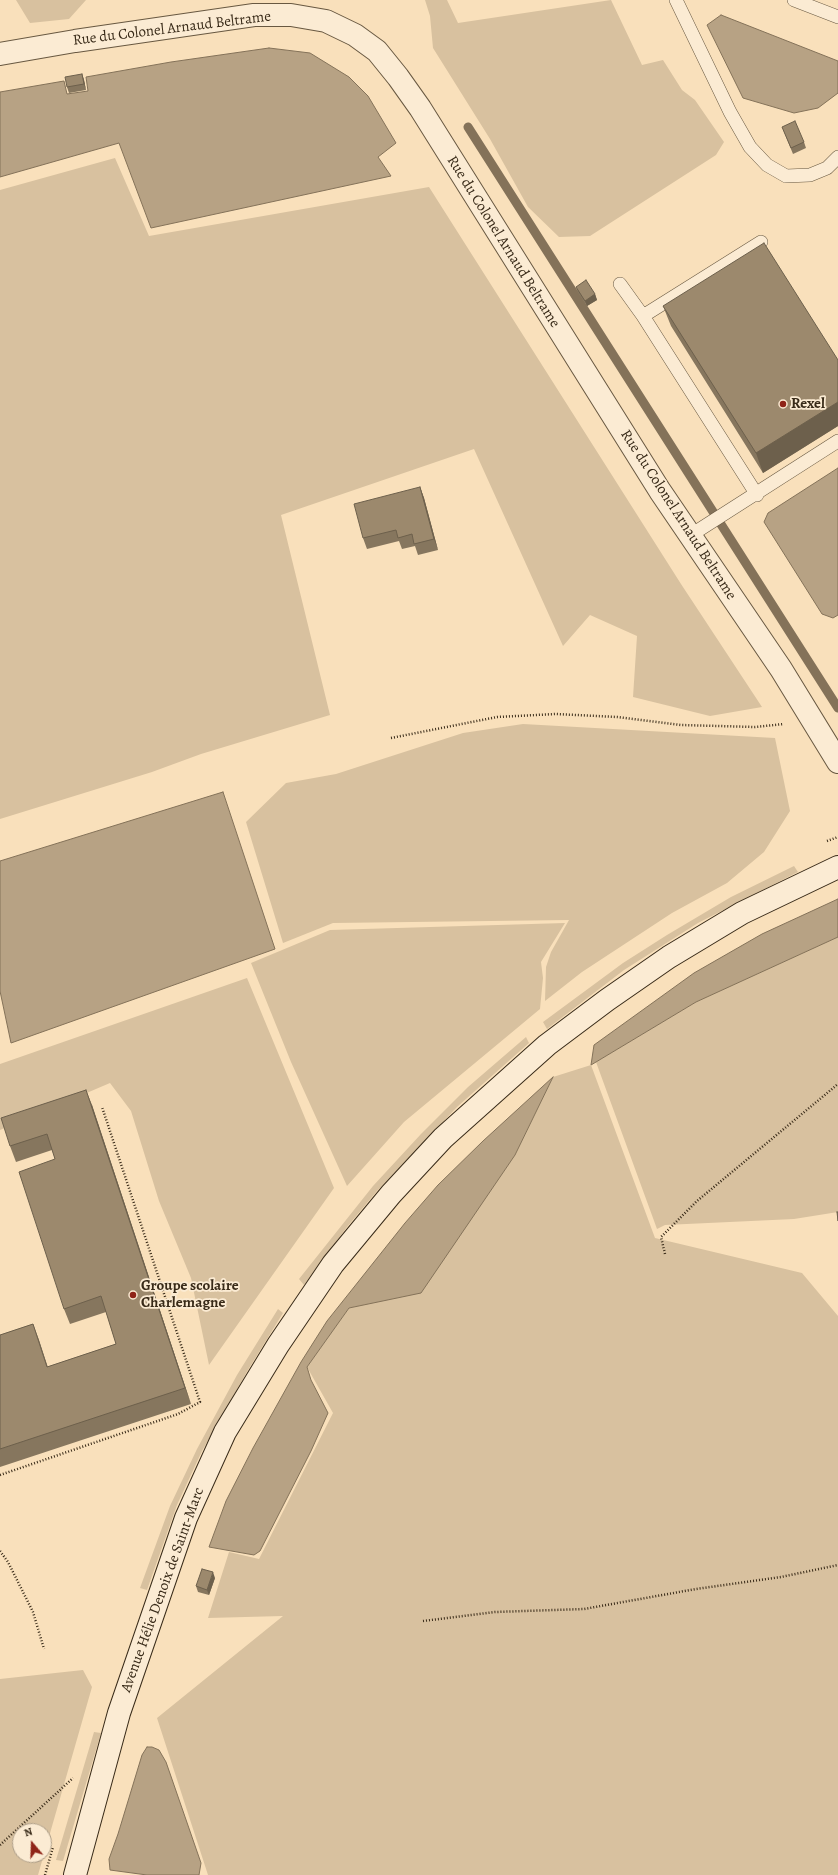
<!DOCTYPE html>
<html>
<head>
<meta charset="utf-8">
<style>
	body { margin:0 }
	#map { position:relative; width:838px; height:1875px; overflow:hidden; background:#f9e0bb; font-family:Alegreya,serif }
	canvas { display:block }
	.north { position:absolute; left:12px; top:1823px; width:40px; height:40px; box-sizing:border-box; background:#fbebd3; border:1px solid #ad9e88; border-radius:50%; rotate:341deg; font-size:11px; font-weight:700; line-height:16px; text-align:center; color:#382a18 }
	.north::after { content:''; display:block; margin:auto; width:14px; height:18px; background:#8f2418; clip-path:polygon(50% 0,100% 100%,50% 72%,0 100%) }
</style>
</head>
<body>
<div id="map">
<canvas width="838" height="1875"></canvas>
<div class="north">N</div>
</div>
<script>
const c = document.querySelector('canvas').getContext('2d');
c.lineJoin = 'round';
function paint(path, color) {
  c.fillStyle = color;
  c.fill(path, 'evenodd');
}
function poly(rows) {
  const path = new Path2D();
  for (const r of rows) {
    path.moveTo(r[0], r[1]);
    for (let i = 2; i < r.length; i += 2) path.lineTo(r[i], r[i + 1]);
  }
  return path;
}
function trace(path, color, width, dash) {
  c.strokeStyle = color;
  c.lineWidth = width;
  c.lineCap = dash ? 'butt' : 'round';
  c.setLineDash(dash || []);
  c.stroke(path);
}
function label(font, color, halo, rows, align = 'center') {
  c.font = font + ' Alegreya,serif';
  c.lineWidth = 3.5;
  c.setLineDash([]);
  c.textBaseline = 'middle';
  c.strokeStyle = halo;
  c.fillStyle = color;
  for (const [text, x, y, turn = 0] of rows) {
    c.save();
    c.translate(x, y);
    c.rotate((+turn || 0) * Math.PI / 180);
    c.textAlign = isNaN(turn) ? turn : align;
    if (halo) c.strokeText(text, 0, 0);
    c.fillText(text, 0, 0);
    c.restore();
  }
}
const green = poly([
	[16,0,86,0,69,19,30,23],
	[425,0,447,0,458,23,611,0,642,65,663,60,682,90,695,100,724,142,716,155,590,236,559,237,528,207,490,139,433,48,430,16],
	[115,158,149,236,429,187,681,584,762,707,710,716,633,697,637,636,590,615,563,646,474,449,281,515,330,715,201,754,152,772,0,819,0,190],
	[523,724,775,738,790,811,764,852,727,883,672,913,582,972,545,1001,546,967,551,952,569,920,333,923,283,943,246,822,286,783,336,774,463,733],
	[794,866,798,872,698,923,624,970,547,1029,543,1022,623,963,667,935,731,897],
	[565,923,541,962,543,978,540,1009,404,1122,347,1186,291,1062,251,963,330,930],
	[838,937,838,1212,794,1219,665,1225,657,1229,596,1062,696,1002],
	[247,978,334,1188,209,1365,191,1278,159,1201,131,1111,110,1083,0,1130,0,1064],
	[526,1037,529,1043,457,1107,377,1191,347,1227,304,1285,299,1279,373,1186,421,1134,468,1087],
	[591,1065,655,1238,802,1273,838,1316,838,1875,208,1875,157,1718,283,1616,208,1618,229,1552,259,1559,333,1413,307,1367,349,1308,421,1292,515,1155,553,1077],
	[278,1309,283,1313,248,1370,202,1451,177,1505,147,1590,140,1588,170,1506,197,1449,237,1375],
	[83,1670,92,1687,38,1875,0,1875,0,1679],
	[20,1831,44,1831,44,1855,20,1855],
	[94,1732,101,1733,63,1861,56,1860]
]);
const water = poly([
	[721,15,838,61,838,93,818,108,794,113,743,98,707,25,721,15],
	[269,48,310,53,349,77,368,96,396,143,378,157,391,176,151,228,119,143,0,177,0,92,64,81,67,94,88,91,86,77,171,62,269,48],
	[838,468,838,615,833,618,822,614,764,522,768,513,838,468],
	[223,792,275,949,11,1043,0,991,0,861,223,792],
	[838,899,838,937,696,1002,591,1065,594,1045,694,973,762,934,838,899],
	[553,1077,515,1155,421,1293,349,1308,307,1367,311,1380,328,1413,311,1451,260,1551,254,1555,209,1547,226,1501,253,1448,301,1362,327,1321,405,1223,438,1185,483,1141,553,1077],
	[147,1747,152,1747,159,1750,166,1762,201,1863,199,1875,147,1875,110,1870,109,1859,118,1834,142,1755,147,1747]
]);
const stream = poly([
	[468,127,838,708]
]);
const path = poly([
	[391,738,497,717,556,714,617,717,681,725,755,727,784,724],
	[827,841,838,837],
	[665,1254,661,1237,697,1201,838,1084],
	[0,1475,178,1414,200,1402,102,1107],
	[0,1551,8,1562,33,1612,44,1649],
	[423,1621,495,1612,584,1609,696,1589,781,1577,838,1565],
	[0,1845,73,1778],
	[45,1875,53,1847]
]);
const lane = poly([
	[676,0,730,112,750,147,767,165,786,176,810,175,827,168,838,157],
	[794,0,838,17],
	[620,284,643,316],
	[757,495,643,316,761,242],
	[691,535,838,441]
]);
const street = poly([
	[0,54,75,41,254,15,291,15,326,21,355,35,377,51,398,77,420,108,660,491,781,669,838,762]
]);
const secondary = poly([
	[75,1875,119,1713,186,1518,225,1432,278,1345,333,1264,391,1194,443,1138,547,1045,607,1000,669,957,742,913,838,867]
]);
const wall = poly([
	[82,74,84,80,86,90,69,93,67,87],
	[782,127,804,142,806,148,793,154],
	[576,287,595,294,597,300,587,306,578,293],
	[663,306,838,360,838,426,763,473,671,326],
	[420,487,424,498,438,550,418,555,415,546,402,549,399,541,367,549,363,538],
	[92,1105,191,1404,0,1467,0,1335,33,1324,47,1367,116,1344,106,1312,70,1324,64,1309,55,1159,52,1150,16,1162,10,1146],
	[215,1578,209,1595,198,1592,196,1586]
]);
const shadedWall = poly([
	[82,74,84,80,86,90,84,84],
	[595,294,597,300,587,306,585,301],
	[838,402,838,426,763,473,756,453],
	[420,487,424,498,438,550,434,539],
	[86,1090,92,1105,191,1404,185,1388],
	[33,1324,39,1340,53,1383,47,1367],
	[213,1572,215,1578,209,1595,207,1590]
]);
const building = poly([
	[82,74,84,84,67,87,65,77,82,74],
	[795,121,804,142,791,148,782,127,795,121],
	[764,243,838,360,838,402,756,453,663,306,764,243],
	[586,280,595,294,585,301,576,287,586,280],
	[420,487,434,539,414,544,412,534,398,538,396,530,363,538,354,504,420,487],
	[86,1090,185,1388,0,1449,0,1335,33,1324,47,1367,116,1344,101,1296,64,1309,19,1172,55,1159,47,1134,10,1146,1,1118,86,1090],
	[837,1212,838,1212,838,1221,837,1212],
	[202,1569,213,1572,207,1590,196,1586,202,1569]
]);
const markers = [
	[783,404,4,"#8f2418"],
	[133,1295,4,"#8f2418"]
];
const streetNames = [
	["Rue du Colonel Arnaud Beltrame",172,29,-7],
	["Rue du Colonel Arnaud Beltrame",503,242,58],
	["Rue du Colonel Arnaud Beltrame",678,515,57],
	["Avenue Hélie Denoix de Saint-Marc",163,1590,-70]
];
const poiNames = [
	["Rexel",791,404],
	["Groupe scolaire",141,1286],
	["Charlemagne",141,1303]
];
paint(green, '#d8c19f');
paint(water, '#b7a284');
trace(water, '#847259', 1);
trace(stream, '#847259', 9);
trace(lane, '#685841', 14);
trace(street, '#685841', 24);
trace(secondary, '#382a18', 24);
trace(path, '#382a18', 2.5, [1, 2]);
trace(lane, '#fbebd3', 13);
trace(street, '#fbebd3', 22);
trace(secondary, '#fbebd3', 22);
paint(wall, '#86765e');
paint(shadedWall, '#6d604c');
paint(building, '#9c896d');
trace(building, '#6d604c', 1);
for (const [x, y, r, color] of markers) {
  const dot = new Path2D();
  dot.arc(x, y, r, 0, 2 * Math.PI);
  c.fillStyle = color;
  c.fill(dot);
  trace(dot, '#fbebd3', 1.5);
}
label('15px', '#382a18', '#fbebd3', streetNames);
label('bold 15px', '#382a18', '#fbebd3', poiNames, 'left');
</script>
</body>
</html>
